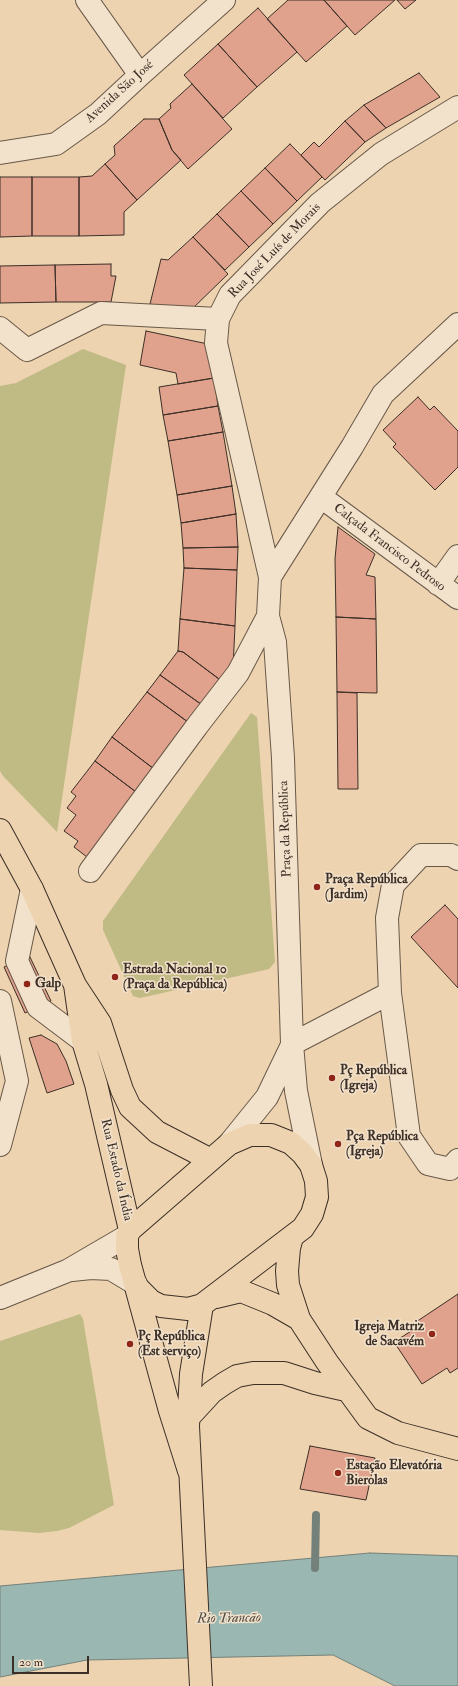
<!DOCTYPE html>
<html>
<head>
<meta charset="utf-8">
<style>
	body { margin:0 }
	#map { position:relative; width:458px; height:1686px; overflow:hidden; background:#edd3af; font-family:"IM FELL Double Pica",serif }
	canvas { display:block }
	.scale { position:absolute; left:12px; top:1656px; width:77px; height:18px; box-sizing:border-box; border:2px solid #3c2f27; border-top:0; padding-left:5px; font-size:12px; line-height:14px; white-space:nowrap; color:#3c2f27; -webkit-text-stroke:3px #f3e2cb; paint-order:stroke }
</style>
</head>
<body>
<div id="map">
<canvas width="458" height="1686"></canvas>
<div class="scale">20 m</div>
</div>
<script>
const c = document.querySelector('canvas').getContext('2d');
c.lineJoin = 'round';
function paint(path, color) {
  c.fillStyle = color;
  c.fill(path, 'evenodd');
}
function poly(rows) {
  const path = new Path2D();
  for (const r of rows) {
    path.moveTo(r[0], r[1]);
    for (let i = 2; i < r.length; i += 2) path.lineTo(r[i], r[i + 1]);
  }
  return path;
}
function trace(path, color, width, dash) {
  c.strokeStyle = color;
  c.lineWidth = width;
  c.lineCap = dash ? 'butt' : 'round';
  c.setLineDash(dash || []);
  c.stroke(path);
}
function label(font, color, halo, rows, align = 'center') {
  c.font = font + ' "IM FELL Double Pica",serif';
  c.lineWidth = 3;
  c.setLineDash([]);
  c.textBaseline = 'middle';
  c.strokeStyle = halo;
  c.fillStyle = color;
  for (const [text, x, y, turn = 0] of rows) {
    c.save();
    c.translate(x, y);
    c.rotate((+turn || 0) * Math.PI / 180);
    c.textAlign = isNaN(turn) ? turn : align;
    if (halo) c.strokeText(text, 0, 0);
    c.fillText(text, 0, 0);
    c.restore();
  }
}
const green = poly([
	[83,349,126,365,57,832,3,776,0,771,0,386,16,383],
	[251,713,257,717,275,962,269,969,140,998,133,996,103,930,103,921],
	[80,1314,83,1319,114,1505,69,1528,57,1531,39,1533,0,1530,0,1341]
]);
const water = poly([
	[370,1553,458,1556,458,1686,395,1686,333,1655,87,1660,0,1677,0,1586,370,1553]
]);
const stream = poly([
	[315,1568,316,1515]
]);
const building = poly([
	[288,0,324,0,347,26,306,62,267,19,288,0],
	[324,0,395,0,355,35,324,0],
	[397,0,416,0,405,9,397,0],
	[258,8,297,52,257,87,218,44,258,8],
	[218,44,257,87,223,118,184,75,218,44],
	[419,73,440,97,386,128,364,105,419,73],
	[192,84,232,129,188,169,172,150,159,119,171,108,170,104,192,84],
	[364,105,386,128,365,142,345,121,364,105],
	[144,119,159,119,172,150,181,160,137,200,105,164,115,155,114,146,144,119],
	[345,121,365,142,325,180,301,155,314,142,319,147,345,121],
	[290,144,322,177,297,201,265,168,290,144],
	[105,164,137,200,124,212,124,235,79,236,79,177,92,176,105,164],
	[265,168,297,201,273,224,241,191,265,168],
	[0,177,32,177,32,236,0,237,0,177],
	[32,177,79,177,79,236,32,236,32,177],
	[241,191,273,224,249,247,217,214,241,191],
	[217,214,249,247,225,270,193,237,217,214],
	[193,237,228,274,188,313,150,304,161,259,168,260,193,237],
	[111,264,111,276,116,276,111,302,56,302,55,265,111,264],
	[55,265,56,302,0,303,0,266,55,265],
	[146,331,208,344,214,378,178,384,176,373,140,365,146,331],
	[214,378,218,406,163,415,159,387,214,378],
	[418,397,430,410,434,406,458,431,458,467,435,490,393,447,396,444,383,430,418,397],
	[218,406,223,432,168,441,163,415,218,406],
	[223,432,232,486,177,495,168,441,223,432],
	[232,486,236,514,181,523,177,495,232,486],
	[236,514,238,547,183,548,181,523,236,514],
	[338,527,375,554,366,575,375,577,376,619,336,617,335,559,338,527],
	[238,547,237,570,184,568,183,548,238,547],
	[184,568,237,570,235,626,180,619,184,568],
	[336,617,376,619,377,693,337,692,336,617],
	[180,619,235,626,233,668,223,682,183,652,178,651,180,619],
	[178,651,183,652,223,682,205,707,160,675,178,651],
	[160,675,205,707,192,725,147,692,160,675],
	[147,692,192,725,158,772,112,737,147,692],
	[337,692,357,693,358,789,338,789,337,692],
	[112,737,158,772,140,795,95,761,112,737],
	[95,761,140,795,87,857,74,847,78,841,64,831,76,815,67,808,76,796,71,792,95,761],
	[445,905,458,919,458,988,411,937,445,905],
	[29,955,51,1001,25,1013,4,967,29,955],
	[41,1035,57,1044,66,1061,74,1084,47,1093,29,1038,41,1035],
	[458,1294,458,1368,450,1373,447,1368,422,1384,394,1342,419,1326,416,1322,458,1294],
	[310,1446,375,1458,366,1500,300,1489,310,1446]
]);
const minor = poly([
	[87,0,140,75],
	[0,153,56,144,98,114,140,75,224,0],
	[0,328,27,350,101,313,218,319],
	[321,497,458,598],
	[270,577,216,343,218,319,230,295,320,203,381,154,458,107],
	[438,584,458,556],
	[458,859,451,855,421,855,393,885,387,918,390,993,409,1136,428,1164,450,1169,458,1160],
	[90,871,197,726,238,673,268,616],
	[32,889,17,961,38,1007,83,1041],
	[0,1001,17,1081,0,1145],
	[292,1044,390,993],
	[229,1144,267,1097,292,1045],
	[311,1165,296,1091,292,1044,283,758,275,642,268,616,270,577,352,447,383,394,458,324],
	[72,1270,91,1268,111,1269,136,1284],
	[0,1298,67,1271,127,1236]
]);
const major = poly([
	[0,830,32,889,75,985,100,1023,122,1090,130,1107,157,1132,209,1159],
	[75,985,83,1041,96,1084,130,1230,127,1236,127,1249,130,1265,170,1411,189,1471],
	[130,1230,229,1144,250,1135,271,1135,291,1143,302,1153,311,1165,316,1181,317,1197,312,1214,303,1228,202,1305,188,1309,161,1306,151,1301,137,1287],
	[292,1237,289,1248,287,1271,288,1285,299,1319,327,1362,368,1418,398,1433,458,1449],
	[216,1297,241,1291,273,1304,299,1319],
	[189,1417,212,1392,225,1383,237,1376,253,1373,284,1373,315,1383,346,1390],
	[201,1686,188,1426,191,1374,202,1305]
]);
const markers = [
	[317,887,4,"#8f2418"],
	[115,977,4,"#8f2418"],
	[27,984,4,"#8f2418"],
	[332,1078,4,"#8f2418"],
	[338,1144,4,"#8f2418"],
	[432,1334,4,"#8f2418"],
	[130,1344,4,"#8f2418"],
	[338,1473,4,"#8f2418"]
];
const streetNames = [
	["Avenida São José",120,92,-42],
	["Rua José Luís de Morais",275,251,-46],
	["Calçada Francisco Pedroso",389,548,37],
	["Praça da República",286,829,-92],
	["Rua Estado da Índia",116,1170,77]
];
const poiNames = [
	["Praça República",325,880],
	["(Jardim)",325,895],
	["Estrada Nacional 10",123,970],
	["(Praça da República)",123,985],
	["Galp",35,984],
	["Pç República",340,1071],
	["(Igreja)",340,1086],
	["Pça República",346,1137],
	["(Igreja)",346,1152],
	["Igreja Matriz",424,1327,"right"],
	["de Sacavém",424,1342,"right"],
	["Pç República",138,1337],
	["(Est serviço)",138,1352],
	["Estação Elevatória",346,1466],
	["Bierolas",346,1481]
];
const waterNames = [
	["Rio Trancão",229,1619,-1]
];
paint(green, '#c0ba85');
paint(water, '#9ab7b1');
trace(water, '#74817a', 1);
trace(stream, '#74817a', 8);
paint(building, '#e0a28c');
trace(building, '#3c2f27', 1);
trace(minor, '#685849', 24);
trace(major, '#3c2f27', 24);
trace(minor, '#f3e2cb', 22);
trace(major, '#edd3af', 22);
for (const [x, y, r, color] of markers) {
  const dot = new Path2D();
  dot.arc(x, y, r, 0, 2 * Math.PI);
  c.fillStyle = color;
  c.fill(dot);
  trace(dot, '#f3e2cb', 1.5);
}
label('13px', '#3c2f27', '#f3e2cb', streetNames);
label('bold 13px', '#3c2f27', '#f3e2cb', poiNames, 'left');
label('italic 14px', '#4f4a43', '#f3e2cb', waterNames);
</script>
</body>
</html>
